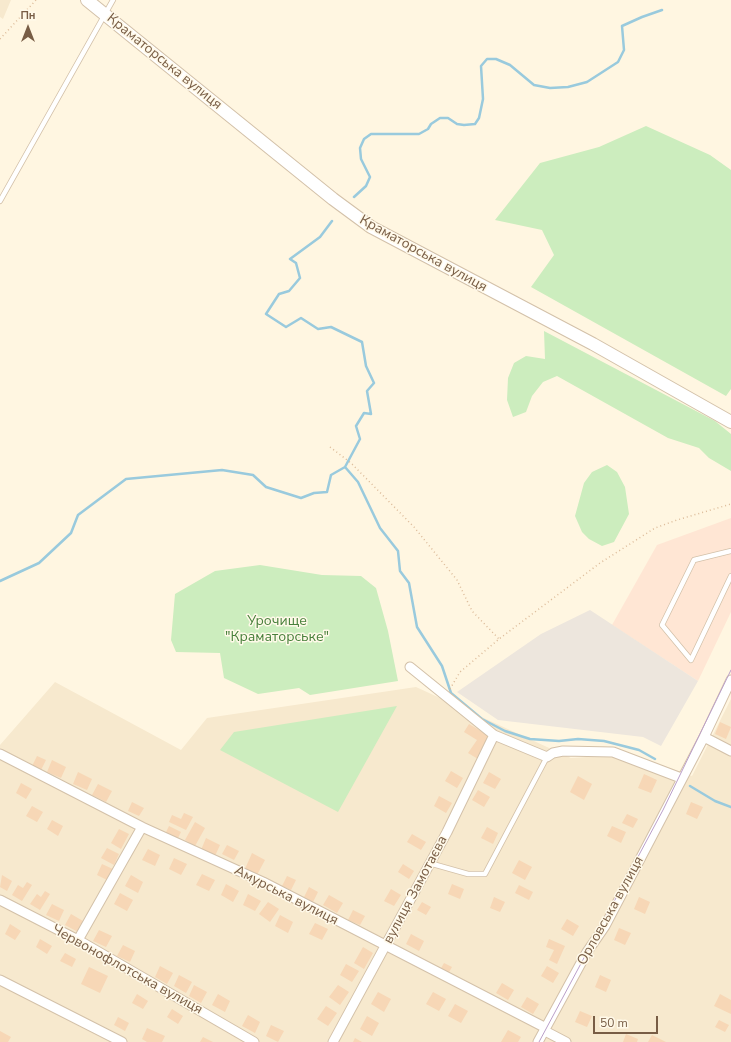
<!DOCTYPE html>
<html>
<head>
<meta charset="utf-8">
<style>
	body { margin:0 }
	#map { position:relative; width:731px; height:1042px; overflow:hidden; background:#fff6e1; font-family:"Nunito Sans",sans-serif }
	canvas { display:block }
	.north { position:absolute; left:8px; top:8px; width:40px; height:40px; -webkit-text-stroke:3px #fff9e9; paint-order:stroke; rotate:0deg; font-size:11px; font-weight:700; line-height:16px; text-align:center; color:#785d45 }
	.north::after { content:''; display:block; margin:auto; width:14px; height:18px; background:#785d45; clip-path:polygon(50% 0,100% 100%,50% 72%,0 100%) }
	.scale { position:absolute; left:593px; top:1016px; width:65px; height:18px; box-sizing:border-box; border:2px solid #785d45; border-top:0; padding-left:5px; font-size:12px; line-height:14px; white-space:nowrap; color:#785d45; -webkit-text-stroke:3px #fff9e9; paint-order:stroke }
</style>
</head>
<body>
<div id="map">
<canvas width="731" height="1042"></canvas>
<div class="north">Пн</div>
<div class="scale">50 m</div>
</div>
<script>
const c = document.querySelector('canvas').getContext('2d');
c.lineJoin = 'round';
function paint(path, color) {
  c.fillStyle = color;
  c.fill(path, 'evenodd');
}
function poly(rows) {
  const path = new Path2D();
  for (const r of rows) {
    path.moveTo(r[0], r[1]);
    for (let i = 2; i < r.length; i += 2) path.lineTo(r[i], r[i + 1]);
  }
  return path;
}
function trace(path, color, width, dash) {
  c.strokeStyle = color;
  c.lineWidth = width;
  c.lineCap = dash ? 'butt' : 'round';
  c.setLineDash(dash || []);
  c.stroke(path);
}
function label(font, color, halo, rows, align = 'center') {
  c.font = font + ' "Nunito Sans",sans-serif';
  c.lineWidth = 3;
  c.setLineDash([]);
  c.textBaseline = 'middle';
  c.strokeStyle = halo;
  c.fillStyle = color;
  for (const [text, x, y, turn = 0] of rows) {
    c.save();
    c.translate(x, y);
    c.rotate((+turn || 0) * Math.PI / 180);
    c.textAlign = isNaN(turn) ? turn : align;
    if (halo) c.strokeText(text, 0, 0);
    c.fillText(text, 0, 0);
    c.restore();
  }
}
const residential = poly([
	[0,0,11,0,3,19,0,17],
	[55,682,181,750,207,718,416,687,571,758,632,754,692,776,731,699,731,1042,0,1042,0,745]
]);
const commercial = poly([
	[731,518,731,612,698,681,612,625,657,545]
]);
const industrial = poly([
	[590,610,698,681,661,746,643,737,498,720,457,692,541,634]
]);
const green = poly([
	[646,126,710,155,731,170,731,389,726,396,531,287,554,255,542,230,495,220,540,163,599,147],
	[544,331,715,421,731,434,731,471,709,458,699,448,668,438,557,376,543,382,532,396,526,412,513,417,507,400,508,378,514,363,526,356,545,359],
	[607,465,617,472,625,487,629,514,614,542,602,546,589,539,582,532,575,516,584,483,592,472],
	[260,565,322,575,361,576,376,588,388,631,398,681,310,695,299,688,258,694,224,678,220,653,176,652,171,640,175,594,215,571],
	[397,706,338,812,220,750,234,732]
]);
const stream = poly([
	[354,197,366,186,370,177,361,159,360,148,364,139,371,134,419,134,428,129,431,124,440,118,448,118,457,124,464,125,475,124,479,118,483,99,481,66,487,59,496,59,510,65,534,85,550,88,568,87,587,82,618,62,624,50,622,26,642,17,662,10],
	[345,467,358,482,380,528,398,551,400,571,409,583,417,627,442,666,451,693,482,719,505,731,530,739,559,741,578,739,604,741,639,750,655,759],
	[0,581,39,563,71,533,78,515,126,479,222,470,253,475,266,487,301,498,314,493,327,492,331,475,345,467,360,439,356,426,364,413,371,414,367,391,374,383,366,366,362,342,331,327,318,329,301,318,286,327,266,314,279,294,289,291,300,278,296,263,290,259,320,237,332,221],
	[690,786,715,801,731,807]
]);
const building = poly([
	[720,722,731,727,726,739,715,734],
	[469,724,491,737,478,759,468,753,477,740,464,732],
	[37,756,46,760,41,770,32,766],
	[52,760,66,767,61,778,47,772],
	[451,771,463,778,457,788,445,781],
	[78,772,92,779,87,790,73,784],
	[489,772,501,779,495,789,483,783],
	[644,774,657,780,651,793,638,788],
	[578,776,592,784,584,800,570,792],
	[21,783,32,789,26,799,16,793],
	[98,784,112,791,106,802,92,795],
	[478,790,490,797,484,807,472,800],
	[439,796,452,803,446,813,434,806],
	[132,802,144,808,139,816,128,811],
	[691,802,703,807,697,819,686,814],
	[32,806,43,812,37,822,26,816],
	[184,813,193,817,186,830,169,822,172,815,181,819],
	[627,814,638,819,633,828,622,823],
	[52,820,63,826,58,836,47,829],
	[195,822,205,828,195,846,185,840],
	[169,826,181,832,177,840,165,834],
	[612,826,626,832,621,843,607,836],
	[487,827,498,833,493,844,481,838],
	[119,829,129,834,121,849,111,843],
	[412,834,426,842,421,850,407,842],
	[206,838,220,845,215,856,201,850],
	[227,845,239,851,234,860,222,854],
	[107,848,119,854,114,865,101,858],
	[148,849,160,855,155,866,142,860],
	[252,853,265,860,257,875,245,869],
	[174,858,187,864,181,875,169,869],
	[519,860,532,867,525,880,512,873],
	[102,864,115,870,109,881,97,875],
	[403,864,414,871,409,879,398,872],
	[202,874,215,880,209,891,196,885],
	[2,875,12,881,7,891,0,887],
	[131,875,143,882,138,893,125,886],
	[287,876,296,880,291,890,282,886],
	[27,882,32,885,22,901,12,895,18,885,23,888],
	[226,884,239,891,233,902,221,895],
	[452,884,464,889,460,899,448,894],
	[519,885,533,892,529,900,515,893],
	[309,887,318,892,313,902,304,897],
	[391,889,401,895,394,906,384,901],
	[45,891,50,894,40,910,30,904,37,894,41,897],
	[120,893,133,900,127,911,114,904],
	[248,894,261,901,255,911,243,905],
	[329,895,343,903,337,913,323,905],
	[494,897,505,902,500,912,490,908],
	[639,897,650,902,645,914,634,909],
	[268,902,279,909,270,922,259,914],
	[422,902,431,907,426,915,417,910],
	[52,904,64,910,59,921,46,915],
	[353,910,365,916,360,925,348,920],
	[71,914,83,921,78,932,65,925],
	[280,915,293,922,288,933,275,926],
	[567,919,579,926,573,936,561,929],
	[315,923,328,929,322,940,309,934],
	[10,924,21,931,15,940,5,934],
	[619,928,631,933,625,945,614,940],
	[99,930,112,936,106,947,93,941],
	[411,934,424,941,419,951,406,944],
	[40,939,52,946,47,954,36,947],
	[549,939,565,946,557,964,549,960,554,950,546,947],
	[123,945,135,951,130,962,117,956],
	[363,947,373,953,364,969,354,963],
	[65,953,76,959,72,967,60,961],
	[444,963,452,967,448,974,440,970],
	[346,964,359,971,352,982,340,975],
	[160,966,173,973,167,984,155,977],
	[547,966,559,973,553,983,541,976],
	[89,967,108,976,100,993,81,984],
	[179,975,192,982,186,993,174,986],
	[600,975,611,980,606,992,595,987],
	[502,983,514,990,508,1000,496,993],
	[194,985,207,992,201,1003,189,996],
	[338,985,349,992,340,1005,329,997],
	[378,992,391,999,384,1012,371,1004],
	[433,992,446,999,439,1011,426,1004],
	[137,994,148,1001,143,1009,132,1003],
	[218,994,230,1001,225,1012,212,1005],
	[720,994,731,1000,731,1014,714,1006],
	[527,997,539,1004,533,1014,521,1007],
	[455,1004,468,1011,461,1023,448,1016],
	[326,1006,337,1013,328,1026,317,1019],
	[172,1009,183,1016,178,1024,167,1017],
	[580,1011,592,1016,587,1027,575,1022],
	[248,1015,260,1022,255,1033,242,1026],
	[367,1016,379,1023,372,1036,360,1029],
	[118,1017,129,1023,125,1031,114,1025],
	[719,1020,729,1025,725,1032,715,1027],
	[271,1025,284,1031,278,1042,266,1036],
	[147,1028,165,1036,162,1042,147,1042,142,1039],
	[508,1030,521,1037,518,1042,501,1042],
	[0,1031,11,1037,8,1042,0,1042],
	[626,1034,638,1039,637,1042,623,1042],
	[652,1035,666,1042,648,1042],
	[203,1037,213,1042,200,1042],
	[355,1038,362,1042,353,1042]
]);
const path = poly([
	[0,39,36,0],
	[330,447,351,463,414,527,457,580,472,611,499,639],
	[450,689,460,672,499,639,600,563,655,528,677,520,731,504]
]);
const service = poly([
	[0,201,113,0],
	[731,551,694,560,662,625,691,660,731,576],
	[429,863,468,874,485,874,547,757]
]);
const minor = poly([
	[410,667,494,735,547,757,553,753,563,751,613,752,681,778],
	[704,737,731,751],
	[0,754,142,827,263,882,546,1028,545,1031,566,1042],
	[0,900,78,940,254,1042],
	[78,940,142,827],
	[0,980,122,1042],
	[333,1042,447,832,494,735],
	[538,1042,587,952,605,926,704,737,731,680]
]);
const tertiary = poly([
	[87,0,333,199,371,227,593,344,731,422]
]);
const tram = poly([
	[539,1042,663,810,731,670]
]);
const streetNames = [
	["Краматорська вулиця",164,62,39],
	["Краматорська вулиця",423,254,29],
	["вулиця Замотаєва",416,890,-62],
	["Амурська вулиця",286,896,27],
	["Орловська вулиця",611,911,-61],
	["Червонофлотська вулиця",127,970,29]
];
const parkNames = [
	["Урочище",277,622],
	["\"Краматорське\"",277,638]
];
paint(residential, '#f7e9ce');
paint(commercial, '#ffe6d4');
paint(industrial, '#ede6dd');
paint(green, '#ccedbe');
trace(stream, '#99cadd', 2.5);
paint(building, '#f7d7b6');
trace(service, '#d3c1a9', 6);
trace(minor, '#d3c1a9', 11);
trace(tertiary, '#d3c1a9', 14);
trace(path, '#dcbb99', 1.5, [1, 3]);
trace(service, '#fff', 4.5);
trace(minor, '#fff', 9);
trace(tertiary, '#fff', 12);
trace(tram, '#ba9fc9', 1);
label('14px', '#785d45', '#fff9e9', streetNames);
label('14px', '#48803b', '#fff9e9', parkNames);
</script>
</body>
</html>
